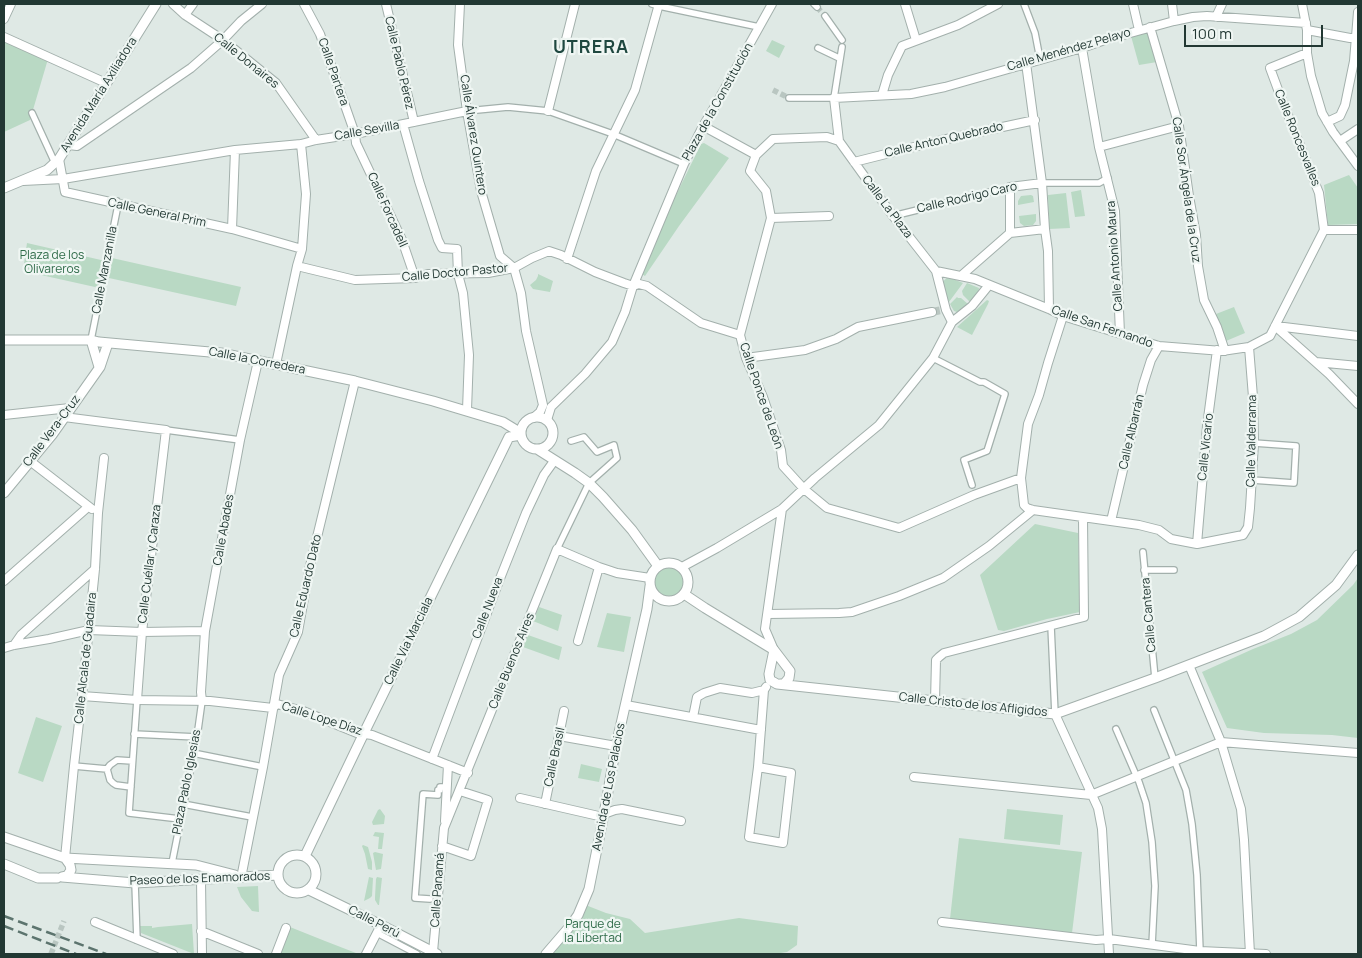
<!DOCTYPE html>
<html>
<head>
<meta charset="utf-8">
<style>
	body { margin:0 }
	#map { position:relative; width:1362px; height:958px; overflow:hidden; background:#dfe9e5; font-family:Manrope,sans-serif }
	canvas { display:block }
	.frame { position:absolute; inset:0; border:5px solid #223833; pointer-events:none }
	.scale { position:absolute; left:1184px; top:25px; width:139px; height:22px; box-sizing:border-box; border:2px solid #223833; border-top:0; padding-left:6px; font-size:15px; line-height:18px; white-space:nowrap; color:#223833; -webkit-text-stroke:4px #eff6f3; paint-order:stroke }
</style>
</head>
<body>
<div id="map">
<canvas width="1362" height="958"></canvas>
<div class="frame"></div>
<div class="scale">100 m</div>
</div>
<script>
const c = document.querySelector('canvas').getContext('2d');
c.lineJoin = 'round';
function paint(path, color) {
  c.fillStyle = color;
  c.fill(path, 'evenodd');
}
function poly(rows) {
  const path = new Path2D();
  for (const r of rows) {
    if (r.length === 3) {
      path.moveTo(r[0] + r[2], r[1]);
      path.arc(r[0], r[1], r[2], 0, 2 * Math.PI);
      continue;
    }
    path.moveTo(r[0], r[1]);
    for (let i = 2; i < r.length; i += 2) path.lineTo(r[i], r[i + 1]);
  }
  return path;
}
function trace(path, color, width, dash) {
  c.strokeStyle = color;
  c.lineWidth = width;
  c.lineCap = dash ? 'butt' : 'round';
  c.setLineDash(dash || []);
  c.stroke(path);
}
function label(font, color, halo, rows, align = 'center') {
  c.font = font + ' Manrope,sans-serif';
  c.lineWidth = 4.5;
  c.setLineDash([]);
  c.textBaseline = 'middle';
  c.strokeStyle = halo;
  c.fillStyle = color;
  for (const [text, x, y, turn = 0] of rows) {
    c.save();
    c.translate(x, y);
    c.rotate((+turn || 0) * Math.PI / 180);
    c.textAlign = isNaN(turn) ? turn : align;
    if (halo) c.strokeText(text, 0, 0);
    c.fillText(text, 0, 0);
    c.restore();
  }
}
const green = poly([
	[1148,31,1157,62,1139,65,1131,36],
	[4,40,48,59,30,120,4,132],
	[772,40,785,46,779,58,766,51],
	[704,143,729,158,679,226,645,276,640,273,657,234,701,144],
	[1349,175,1358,188,1358,224,1328,225,1324,185],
	[1081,190,1085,216,1075,217,1071,192],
	[1066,193,1070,228,1049,229,1048,195],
	[1031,195,1033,196,1034,202,1018,205,1018,201,1021,196],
	[1036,214,1036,221,1033,225,1024,226,1020,223,1019,216],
	[27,243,101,260,112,258,241,287,236,306,109,278,95,287,23,271],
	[538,274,553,281,550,292,533,289,530,285,536,280,538,276],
	[948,277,963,283,949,302,941,283],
	[967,283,979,288,978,294,970,302,963,295,962,291],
	[957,297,958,298,961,298,968,304,957,312,954,311,950,304],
	[987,300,989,301,988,304,972,335,957,327],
	[1234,307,1245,333,1226,341,1216,314],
	[1035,524,1078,533,1080,612,1047,619,1004,631,998,630,980,575],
	[669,582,15],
	[1358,578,1358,738,1332,735,1264,733,1227,728,1202,672,1253,649,1291,634,1317,620,1353,585],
	[539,607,562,615,558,631,533,621],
	[607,613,631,617,624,652,597,647],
	[528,635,562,647,559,660,523,647],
	[36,717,62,726,43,782,18,773],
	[581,764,602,769,599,782,578,778],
	[380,809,385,816,384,824,373,825,372,822,378,810],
	[1007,809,1063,815,1060,845,1004,839],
	[375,832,384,833,382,849,378,849,379,837,373,836],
	[959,838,1082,852,1072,933,950,919],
	[363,845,368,847,372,862,372,870,368,869,365,854,362,846],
	[375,852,383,854,381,869,376,870,373,853],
	[369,877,373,878,372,896,370,898,364,901],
	[377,877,382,878,379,905,378,905,375,900,375,897,376,879],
	[258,886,259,912,252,911,241,897,237,887],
	[583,904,606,913,630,919,645,933,739,918,798,926,797,945,787,952,775,954,546,954],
	[192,924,194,954,141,933,140,926,152,926,152,928,158,927],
	[290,927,325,941,356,953,279,954]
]);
const pedestrianTunnel = poly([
	[817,7,825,16],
	[773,90,789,98],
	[51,954,64,921]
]);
const minorTunnel = poly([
	[932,312,942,310]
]);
const pedestrian = poly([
	[652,4,659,6,759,27],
	[814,4,817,7],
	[1024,4,1035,33,1040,59],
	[825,16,842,40],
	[818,48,839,58],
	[789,98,834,98,842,47],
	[467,111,508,107,548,111,613,134,684,164],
	[32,113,55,163],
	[1042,183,1099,183,1108,178],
	[893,216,1010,187],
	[91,340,118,205,117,201],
	[933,358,980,382,984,382,1005,394,987,451,964,460,972,485],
	[166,430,240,440],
	[1252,480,1294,483,1296,446,1254,443],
	[557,549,589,483,617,458,614,445,597,452,584,437,571,441],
	[1143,552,1155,678],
	[1144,570,1174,570],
	[1051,626,1055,714],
	[137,700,129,813,180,819],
	[1154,710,1186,790,1192,824,1197,875,1200,951],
	[1116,729,1139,782,1146,803,1152,842,1155,886,1152,945],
	[134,734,197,737],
	[193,753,263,767],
	[74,766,107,769,110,780,113,783,116,785,131,787],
	[107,769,110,765,117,760,132,761],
	[183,804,252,817],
	[172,863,197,737,202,701],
	[135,883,137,940],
	[430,899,415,898,423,794,438,795,438,790,440,790,440,787,447,787],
	[377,933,417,954]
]);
const minor = poly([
	[173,4,185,15,223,40,276,83,316,140],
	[304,4,320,34,355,134,356,143,402,240,415,278],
	[386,4,414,122],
	[460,4,458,45,467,111,481,191,500,256,514,268,521,293,526,331,543,405,540,412,533,418],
	[905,4,916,40],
	[1133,4,1139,30],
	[1172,4,1174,21],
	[1302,4,1307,30,1307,53,1311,76,1322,113,1333,132,1358,166],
	[185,15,193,4],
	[1216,17,1222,4],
	[4,19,11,4],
	[1150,27,1179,126,1189,196,1196,235,1198,266,1204,300,1217,327,1225,351],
	[1307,30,1350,38,1358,37],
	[4,37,106,83],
	[1082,48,1099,147,1115,211,1120,334],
	[1026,63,1042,183,1045,229,1048,251,1049,309],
	[882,95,888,75,902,46,958,25,998,4],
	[548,111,575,4],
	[1327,122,1340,116,1345,105,1354,61,1358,12],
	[403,124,419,181,438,240,442,248,457,249,458,274,463,293,469,355,467,410],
	[703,126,756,155],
	[839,141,827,137,773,139,756,155,750,171,766,191,771,218,740,335,746,358,763,397,781,450,783,466,804,489,827,508,899,528,974,495,1021,478],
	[1340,141,1358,129],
	[69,145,77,146,191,68,223,40,241,21,262,4],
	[1099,147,1179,126],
	[59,159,65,192,232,229,302,249],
	[854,162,942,140,1035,120],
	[23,181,63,179,235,150,301,144,316,140,355,134,467,111],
	[771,218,829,216],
	[232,229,235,150],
	[1324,230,1358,230],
	[1010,233,1010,187,1042,183],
	[567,259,596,171,635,90,659,4],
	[297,266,355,280,415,278,428,274,488,273,514,268,532,258,549,251,561,255,595,272,624,283,633,286,639,284,647,286,701,323,740,335],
	[936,271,975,279,1049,309,1063,316,1159,346,1222,351,1249,347,1270,336,1324,230,1319,193,1280,95,1270,68,1307,53],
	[962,275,1010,233,1045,229],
	[1063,316,1048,363,1039,395,1028,424,1021,478,1024,505,1027,508,1033,510,1139,525,1159,530,1171,539,1197,544,1243,535,1248,527,1250,508,1254,443,1253,397,1249,347],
	[952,322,946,310,936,271,893,216,839,141,834,98,911,94,945,87,1082,48,1105,40,1174,21,1193,17,1207,16,1306,23],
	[1275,326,1329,374,1358,404],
	[1276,326,1358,336],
	[746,358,805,350,836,339,858,327,932,312],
	[1316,362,1358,366],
	[276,364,297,266,302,249,306,194,301,144],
	[551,407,585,374,612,342,625,312,633,286,684,164,703,126,715,106,772,4],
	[4,415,70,408],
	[64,417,166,430,142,632,137,700],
	[547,420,551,407],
	[30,461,92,509],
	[1111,521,1143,385,1151,360,1159,346],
	[1197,544,1207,426,1217,350],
	[682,567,717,548,782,509,815,478,879,425,933,358,952,322,972,306,989,285],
	[4,581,88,507],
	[768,614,839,613,852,612,899,596,943,578,989,546,1033,510],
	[578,641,599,567],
	[14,645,21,635,95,569],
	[4,648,14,645,49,639,89,630,142,632,205,631],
	[774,650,765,629,782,509],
	[1189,665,1221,742,1241,809,1244,840,1250,954],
	[82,696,137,700,210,701,273,708,277,704,303,711,357,733,372,735,468,773],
	[202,701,201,692,205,631,240,440,258,361],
	[935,701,936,660,939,657,944,653,1084,617,1083,517],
	[626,705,761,730],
	[1055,714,1098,808,1102,829,1109,954],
	[693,717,697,697,704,693,720,688,752,693,764,690,766,687],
	[559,736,616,746],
	[432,759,499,581,526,513,544,475,554,461],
	[758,767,791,773,783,843,749,837,758,767,764,690],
	[914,777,1091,795,1221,742,1358,753],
	[520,798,603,817],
	[545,804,564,711],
	[604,814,615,810,622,809,681,821],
	[445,821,448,765],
	[442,846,471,856,488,800,460,791],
	[65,858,74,766,82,696,95,569,98,513,104,458],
	[241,878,263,767,279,675,298,632,309,570,355,381],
	[201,880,202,954],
	[95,922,173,954],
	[942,922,1096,940,1109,939,1200,951,1266,954],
	[201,931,258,954],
	[433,952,444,828,557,549,599,567,617,573,650,578],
	[276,954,286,928],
	[366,954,381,925]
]);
const tertiary = poly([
	[4,188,47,170,59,159,156,4],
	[4,340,91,340,99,342,221,353,355,381,433,401,503,422,521,433],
	[91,340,99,367],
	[537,433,16],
	[537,449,575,473,589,483,603,497,632,530,658,566],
	[4,493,52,435,100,367,108,343],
	[669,582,19],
	[684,594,705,608,774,650,790,671,789,678,784,684,780,684],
	[774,650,769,674,770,680,777,684,1055,714,1155,678,1264,636,1299,617,1336,585,1358,555],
	[4,837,65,858,70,865,71,870,67,876,62,877],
	[297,874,19],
	[305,856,364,733,509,437,521,435],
	[65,858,196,865,235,875],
	[4,864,38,878,57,878],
	[62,877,135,883,278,875],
	[309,890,381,925,437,954],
	[546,954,571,925,578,915,589,889,604,814,616,746,647,609,650,586]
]);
const rail = poly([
	[4,916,106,954],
	[4,926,76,954]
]);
const streetNames = [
	["Calle Menéndez Pelayo",1069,50,-16],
	["Calle Donaires",246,61,39],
	["Calle Pablo Pérez",399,63,77],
	["Calle Partera",333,72,71],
	["Avenida María Axiliadora",99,95,-58],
	["Plaza de la Constitución",718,102,-61],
	["Calle Sevilla",367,131,-10],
	["Calle Álvarez Quintero",473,135,81],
	["Calle Roncesvalles",1297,138,68],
	["Calle Anton Quebrado",944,140,-13],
	["Calle Sor Ángela de la Cruz",1186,190,82],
	["Calle Rodrigo Caro",967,198,-13],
	["Calle La Plaza",887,207,53],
	["Calle Forcadell",387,210,66],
	["Calle General Prim",157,213,12],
	["Calle Antonio Maura",1115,256,-94],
	["Calle Manzanilla",105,270,-79],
	["Calle Doctor Pastor",455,273,-5],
	["Calle San Fernando",1102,327,19],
	["Calle la Corredera",257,361,11],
	["Calle Ponce de León",761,396,71],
	["Calle Vera-Cruz",52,431,-53],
	["Calle Albarrán",1132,432,-77],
	["Calle Valderrama",1252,441,-89],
	["Calle Vicario",1206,447,-84],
	["Calle Abades",224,530,-80],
	["Calle Cuéllar y Caraza",150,564,-83],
	["Calle Eduardo Dato",306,586,-77],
	["Calle Nueva",488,608,-69],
	["Calle Cantera",1149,615,-95],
	["Calle Vía Marciala",409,641,-64],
	["Calle Alcala de Guadaira",86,658,-84],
	["Calle Buenos Aires",512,661,-68],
	["Calle Cristo de los Afligidos",973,705,6],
	["Calle Lope Díaz",322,719,18],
	["Calle Brasil",555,757,-78],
	["Plaza Pablo Iglesias",187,782,-79],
	["Avenida de Los Palacios",609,787,-79],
	["Paseo de los Enamorados",200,879,-2],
	["Calle Panamá",438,890,-86],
	["Calle Perú",374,922,27]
];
const parkNames = [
	["Plaza de los",52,256],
	["Olivareros",52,270],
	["Parque de",593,925],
	["la Libertad",593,939]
];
const districtNames = [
	["UTRERA",591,48]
];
paint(green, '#b9d9c4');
trace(pedestrianTunnel, '#b9c6c1', 5.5, [5.5, 3]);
trace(minorTunnel, '#b9c6c1', 8, [8, 4]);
trace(pedestrian, '#a3b0ac', 8);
trace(minor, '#a3b0ac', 10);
trace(tertiary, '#a3b0ac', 11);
trace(pedestrian, '#fff', 5.5);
trace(minor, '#fff', 8);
trace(tertiary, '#fff', 9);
trace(rail, '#5c746e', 2.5, [10, 5]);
label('12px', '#223833', '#eff6f3', streetNames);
label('12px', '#2f6b49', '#eff6f3', parkNames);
c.letterSpacing = '1px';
label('bold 18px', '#1f4840', '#eff6f3', districtNames);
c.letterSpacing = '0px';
</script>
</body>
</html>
